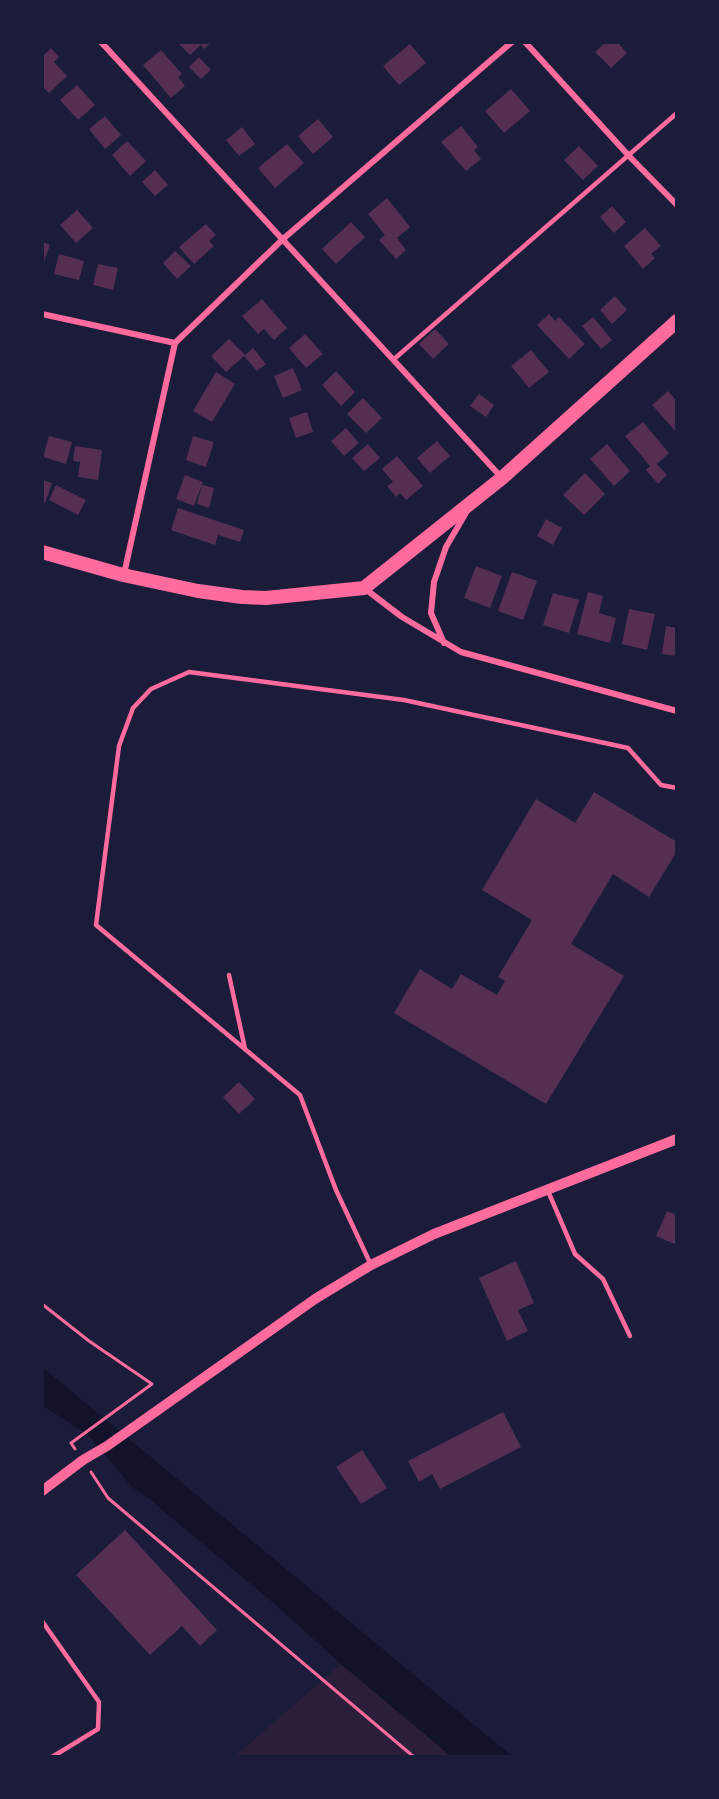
<!DOCTYPE html>
<html>
<head>
<meta charset="utf-8">
<style>
	body { margin:0 }
	#map { position:relative; width:719px; height:1799px; overflow:hidden; background:#1b1b3a; font-family:"Public Sans",sans-serif }
	canvas { display:block }
	.frame { position:absolute; inset:0; border:44px solid #1b1b3a; pointer-events:none }
</style>
</head>
<body>
<div id="map">
<canvas width="719" height="1799"></canvas>
<div class="frame"></div>
</div>
<script>
const c = document.querySelector('canvas').getContext('2d');
c.lineJoin = 'round';
function paint(path, color) {
  c.fillStyle = color;
  c.fill(path, 'evenodd');
}
function poly(rows) {
  const path = new Path2D();
  for (const r of rows) {
    path.moveTo(r[0], r[1]);
    for (let i = 2; i < r.length; i += 2) path.lineTo(r[i], r[i + 1]);
  }
  return path;
}
function trace(path, color, width, dash) {
  c.strokeStyle = color;
  c.lineWidth = width;
  c.lineCap = dash ? 'butt' : 'round';
  c.setLineDash(dash || []);
  c.stroke(path);
}
const green = poly([
	[341,1664,452,1757,234,1757]
]);
const water = poly([
	[42,1367,513,1757,452,1757,341,1664,277,1606,147,1497,132,1487,88,1435,42,1405]
]);
const building = poly([
	[177,42,212,42,204,49,201,45,190,55],
	[606,42,617,42,627,53,611,68,595,52],
	[410,44,426,63,399,85,383,66],
	[51,48,59,57,54,62,67,76,49,93,42,86,42,57],
	[161,50,182,74,178,77,185,86,171,98,143,65],
	[199,57,211,70,201,79,189,67],
	[77,85,95,105,78,120,60,100],
	[511,89,530,111,504,133,485,111],
	[105,116,121,135,105,149,89,129],
	[318,119,333,137,313,154,298,136],
	[461,126,478,147,474,150,481,159,466,171,441,142],
	[242,127,255,144,239,156,226,140],
	[127,141,146,161,130,176,112,155],
	[287,144,304,163,275,188,258,168],
	[579,146,598,166,583,180,564,160],
	[155,170,168,185,155,196,142,182],
	[387,198,410,227,397,238,406,250,396,259,379,240,385,235,368,214],
	[612,206,626,222,614,233,600,217],
	[77,210,93,228,76,243,60,225],
	[351,222,365,237,336,264,322,249],
	[206,224,216,235,209,241,214,246,194,264,179,247],
	[645,228,661,246,651,254,655,258,643,269,624,246],
	[42,242,50,245,42,267],
	[175,251,191,266,177,279,163,263],
	[59,254,84,261,79,280,54,274],
	[98,264,118,268,113,290,93,285],
	[615,296,627,310,612,324,600,310],
	[262,299,287,328,274,340,264,329,258,334,242,316],
	[549,314,555,321,559,317,585,344,569,359,537,325],
	[593,317,612,340,601,349,582,326],
	[435,329,449,344,433,359,419,344],
	[305,334,323,354,306,368,289,348],
	[229,339,245,355,226,372,211,356],
	[253,348,266,364,257,371,244,356],
	[531,350,549,372,529,388,511,366],
	[293,368,302,390,283,398,274,376],
	[336,371,355,392,341,406,322,385],
	[216,372,235,384,212,422,193,411],
	[668,391,677,401,677,433,652,405],
	[479,394,494,405,486,417,470,406],
	[363,398,382,418,366,433,347,414],
	[307,412,313,432,296,438,289,418],
	[643,422,669,453,657,464,667,475,658,484,646,470,650,466,625,436],
	[346,428,359,443,344,456,331,441],
	[49,436,72,442,66,464,43,457],
	[193,436,214,442,206,467,186,460],
	[437,441,450,456,430,473,417,458],
	[368,444,380,458,364,471,352,458],
	[607,444,630,471,614,486,590,459],
	[75,446,102,450,98,480,78,477,80,462,73,461],
	[397,456,423,486,406,500,400,493,396,497,387,486,393,482,382,469],
	[585,473,605,494,584,515,563,495],
	[185,475,203,482,194,506,176,499],
	[42,480,52,483,45,503,42,502],
	[56,485,86,500,78,515,49,500],
	[202,485,214,488,209,508,197,504],
	[178,508,244,530,240,542,218,535,215,545,171,530],
	[546,519,562,528,553,545,537,536],
	[476,566,502,576,490,608,464,598],
	[512,572,537,581,523,620,498,611],
	[588,592,603,596,599,613,616,618,610,643,577,634],
	[553,593,579,600,569,633,543,625],
	[629,609,655,614,647,650,622,644],
	[666,626,677,628,677,656,662,654],
	[594,792,677,842,677,851,649,897,613,874,571,944,624,976,546,1104,394,1013,420,969,452,989,461,974,497,995,505,981,498,977,532,920,482,890,536,799,575,823],
	[239,1082,255,1099,239,1114,223,1097],
	[667,1211,677,1215,677,1245,656,1236],
	[516,1261,534,1303,518,1310,528,1331,507,1341,479,1278],
	[503,1412,521,1447,440,1489,432,1474,419,1482,408,1461],
	[362,1450,387,1488,361,1504,336,1467],
	[125,1530,217,1630,200,1646,182,1626,150,1655,76,1575]
]);
const path = poly([
	[42,1304,89,1341,152,1384,71,1443,75,1449],
	[91,1472,108,1498,414,1757]
]);
const service = poly([
	[393,360,677,113],
	[229,975,245,1049],
	[548,1191,575,1254,603,1279,630,1336],
	[371,1265,336,1190,300,1095,96,925,119,746,133,708,151,689,189,672,404,700,628,748,661,785,677,788],
	[42,1621,99,1702,98,1729,52,1757]
]);
const minor = poly([
	[101,42,502,478],
	[525,42,629,156,677,205],
	[42,314,175,343],
	[124,574,175,343,283,239,512,42],
	[364,588,402,617,461,652,677,711],
	[444,643,431,613,434,582,446,547,467,511]
]);
const tertiary = poly([
	[42,1491,83,1460,107,1446,315,1299,371,1265,434,1234,677,1139]
]);
const primary = poly([
	[42,552,123,575,198,591,242,597,266,598,364,588,502,478,677,321]
]);
paint(green, '#2a1e3b');
paint(water, '#12122b');
paint(building, '#542f53');
trace(path, '#ff6b9d', 3);
trace(service, '#ff6b9d', 4.5);
trace(minor, '#ff6b9d', 6);
trace(tertiary, '#ff6b9d', 10);
trace(primary, '#ff6b9d', 14);
</script>
</body>
</html>
